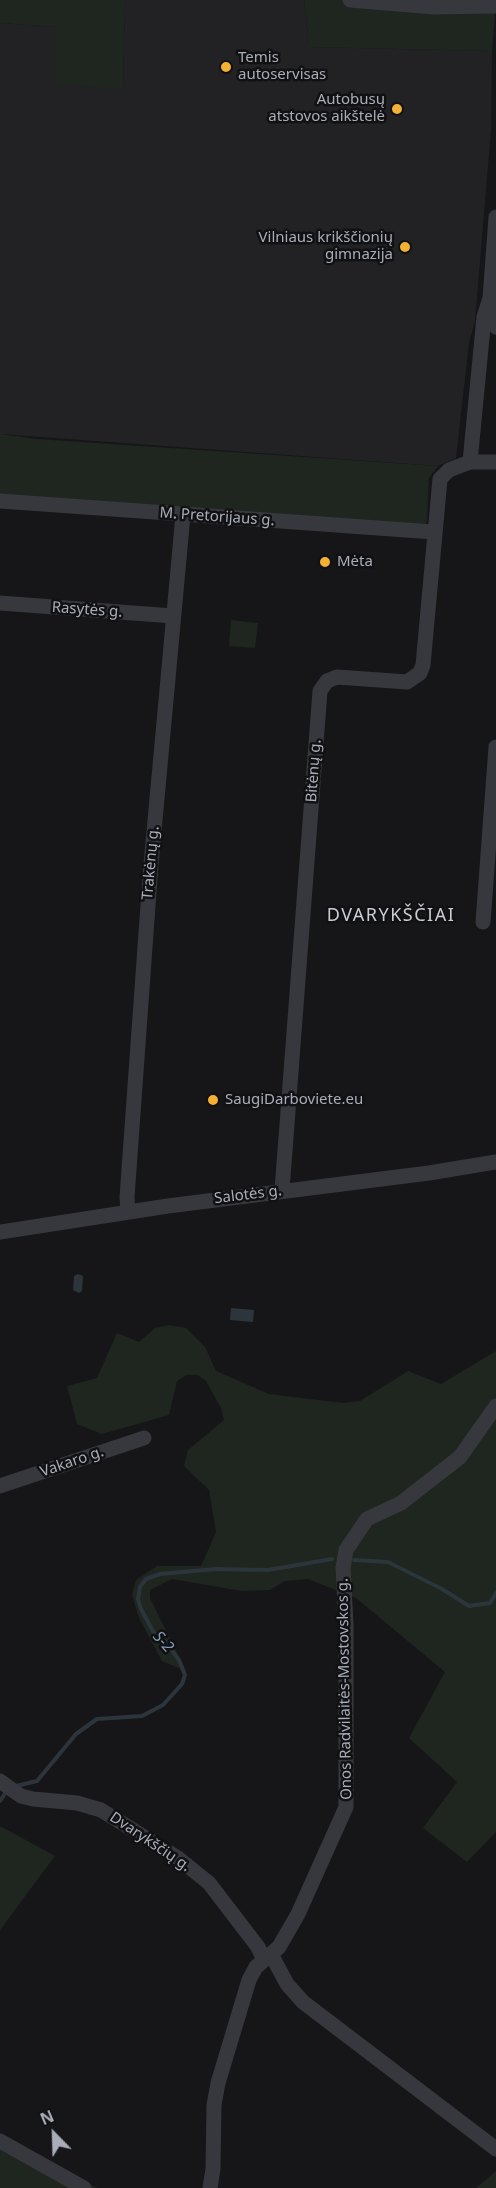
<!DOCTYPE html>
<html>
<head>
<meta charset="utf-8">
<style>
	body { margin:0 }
	#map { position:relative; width:496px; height:2188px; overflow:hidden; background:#161618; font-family:"Noto Sans",sans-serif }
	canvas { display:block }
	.north { position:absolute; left:24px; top:2104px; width:60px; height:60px; -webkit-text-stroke:4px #111113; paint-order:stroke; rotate:337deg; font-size:16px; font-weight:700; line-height:24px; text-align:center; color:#a8adb8 }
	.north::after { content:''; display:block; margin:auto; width:21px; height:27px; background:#a8adb8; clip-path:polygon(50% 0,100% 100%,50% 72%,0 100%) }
</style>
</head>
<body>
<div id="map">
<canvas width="496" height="2188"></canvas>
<div class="north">N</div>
</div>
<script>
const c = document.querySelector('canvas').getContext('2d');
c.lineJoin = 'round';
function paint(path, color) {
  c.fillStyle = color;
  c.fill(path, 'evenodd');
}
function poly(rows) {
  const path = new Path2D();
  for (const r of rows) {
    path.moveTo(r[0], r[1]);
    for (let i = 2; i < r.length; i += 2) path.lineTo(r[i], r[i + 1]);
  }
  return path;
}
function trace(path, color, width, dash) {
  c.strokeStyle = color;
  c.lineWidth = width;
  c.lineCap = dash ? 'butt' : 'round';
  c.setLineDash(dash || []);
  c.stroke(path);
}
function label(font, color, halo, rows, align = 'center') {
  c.font = font + ' "Noto Sans",sans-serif';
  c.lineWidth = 5;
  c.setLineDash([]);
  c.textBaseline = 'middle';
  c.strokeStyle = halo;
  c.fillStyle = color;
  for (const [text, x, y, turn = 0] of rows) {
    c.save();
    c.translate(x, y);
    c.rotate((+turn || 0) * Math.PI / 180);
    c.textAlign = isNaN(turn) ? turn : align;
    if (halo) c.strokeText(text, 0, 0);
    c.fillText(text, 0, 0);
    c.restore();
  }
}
const built = poly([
	[125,0,304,0,309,47,492,51,491,130,475,321,469,343,456,458,438,466,0,434,0,23,56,27,123,89]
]);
const green = poly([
	[0,0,125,0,123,90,55,84,56,27,0,23],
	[304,0,496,0,492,51,309,47],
	[0,434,37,439,438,466,429,478,427,521,425,525,0,495],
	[231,620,258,623,255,648,229,646],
	[169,1325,186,1328,205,1347,216,1371,269,1394,343,1403,360,1401,408,1371,441,1384,496,1351,496,1832,467,1862,423,1828,457,1782,409,1738,445,1672,356,1598,308,1579,285,1581,270,1590,241,1591,172,1579,150,1590,150,1598,186,1671,162,1661,139,1618,132,1595,136,1580,157,1566,201,1566,216,1532,209,1490,184,1466,188,1450,224,1420,221,1408,206,1381,198,1375,186,1375,177,1381,169,1415,102,1434,77,1424,67,1386,97,1378,117,1333,139,1342,155,1328],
	[0,1826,55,1856,0,1930],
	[0,2134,97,2188,0,2188],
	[496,2171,496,2188,476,2188]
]);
const water = poly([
	[78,1274,83,1276,82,1291,79,1293,73,1290,74,1276],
	[231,1308,254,1310,253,1322,230,1320]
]);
const stream = poly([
	[354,1560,388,1562,442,1589,469,1606,490,1603,496,1593],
	[16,1786,37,1781,76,1734,97,1719,142,1716,163,1705,182,1684,185,1675,179,1660,165,1641,154,1633,141,1609,138,1599,140,1587,146,1579,160,1574,216,1569,268,1570,332,1559],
	[0,1801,6,1792]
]);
const minor = poly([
	[350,0,434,7,496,6],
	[490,298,496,327],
	[470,462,484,317,490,298,496,217],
	[0,501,434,532],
	[0,603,173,616],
	[483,922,496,747],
	[282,1190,320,691,327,681,337,677,407,682,420,673,423,665,440,479,449,470,470,462,496,462],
	[128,1212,127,1197,151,864,183,515],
	[0,1232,168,1206,429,1173,496,1162],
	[0,1486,144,1438],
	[0,1781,21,1796,33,1799,77,1803,101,1810,178,1858,209,1883,258,1947,264,1960],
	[272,1956,287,1984,303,2002,496,2149],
	[0,2141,84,2188],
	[210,2188,213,2169,214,2105,218,2083,249,1980,256,1967,279,1947,298,1914,346,1807,346,1624,343,1568,346,1550,367,1519,401,1503,460,1457,496,1406]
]);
const markers = [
	[226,67,6,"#f2b134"],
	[397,109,6,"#f2b134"],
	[405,247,6,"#f2b134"],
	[325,562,6,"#f2b134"],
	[213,1100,6,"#f2b134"]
];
const poiNames = [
	["Temis",238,58],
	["autoservisas",238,75],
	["Autobusų",385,100,"right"],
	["atstovos aikštelė",385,117,"right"],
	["Vilniaus krikščionių",393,238,"right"],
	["gimnazija",393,255,"right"],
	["Mėta",337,562],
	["SaugiDarboviete.eu",225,1100]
];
const streetNames = [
	["M. Pretorijaus g.",217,517,4],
	["Rasytės g.",87,610,4],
	["Bitėnų g.",314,771,-86],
	["Trakėnų g.",151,863,-85],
	["Salotės g.",248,1195,-7],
	["Vakaro g.",72,1462,-19],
	["Onos Radvilaitės-Mostovskos g.",345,1689,-91],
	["Dvarykščių g.",150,1842,34]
];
const waterNames = [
	["S-2",163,1642,48]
];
const quarterNames = [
	["DVARYKŠČIAI",391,916]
];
paint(built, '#222225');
paint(green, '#1e261f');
paint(water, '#2c353c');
trace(stream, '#2c353c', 4);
trace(minor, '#37383d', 15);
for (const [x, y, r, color] of markers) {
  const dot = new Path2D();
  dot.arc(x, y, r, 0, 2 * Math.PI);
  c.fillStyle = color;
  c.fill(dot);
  trace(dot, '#111113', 2);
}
label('15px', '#a8adb8', '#111113', poiNames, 'left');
label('15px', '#a8adb8', '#111113', streetNames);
label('italic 16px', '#7f9bb3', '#111113', waterNames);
c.letterSpacing = '1.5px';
label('18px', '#c9ccd4', '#111113', quarterNames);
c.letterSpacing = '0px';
</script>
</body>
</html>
